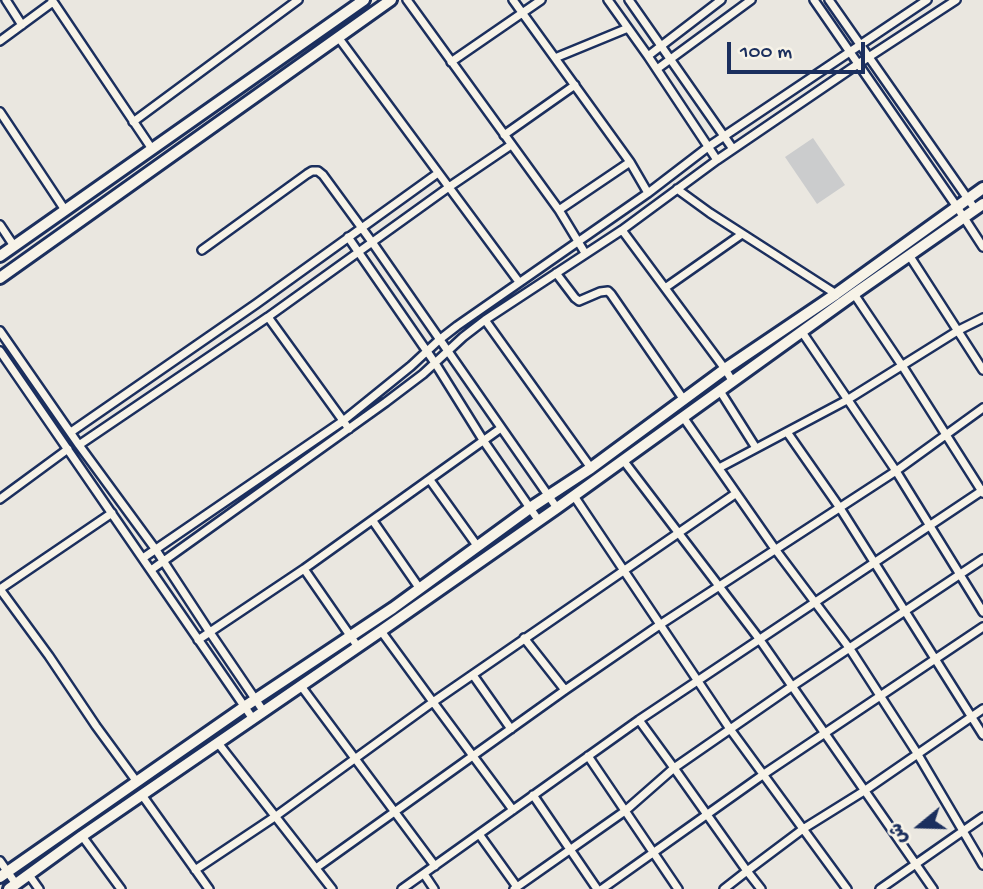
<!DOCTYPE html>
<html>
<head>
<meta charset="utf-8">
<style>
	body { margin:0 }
	#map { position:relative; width:983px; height:889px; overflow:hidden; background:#eae7e0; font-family:"Gochi Hand","Playpen Sans Arabic",sans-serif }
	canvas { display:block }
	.north { position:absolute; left:885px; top:791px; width:70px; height:70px; -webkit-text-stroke:5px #f7f3e8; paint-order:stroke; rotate:251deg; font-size:19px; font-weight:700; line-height:28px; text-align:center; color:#1b2f5e }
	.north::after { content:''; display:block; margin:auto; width:24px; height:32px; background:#1b2f5e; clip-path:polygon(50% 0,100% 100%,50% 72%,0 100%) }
	.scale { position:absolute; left:727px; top:42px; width:138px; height:32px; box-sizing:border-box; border:4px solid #1b2f5e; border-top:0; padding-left:9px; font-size:21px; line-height:24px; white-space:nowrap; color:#1b2f5e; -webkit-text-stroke:5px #f7f3e8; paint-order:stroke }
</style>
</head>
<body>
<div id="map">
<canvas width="983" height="889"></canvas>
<div class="north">ش</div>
<div class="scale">100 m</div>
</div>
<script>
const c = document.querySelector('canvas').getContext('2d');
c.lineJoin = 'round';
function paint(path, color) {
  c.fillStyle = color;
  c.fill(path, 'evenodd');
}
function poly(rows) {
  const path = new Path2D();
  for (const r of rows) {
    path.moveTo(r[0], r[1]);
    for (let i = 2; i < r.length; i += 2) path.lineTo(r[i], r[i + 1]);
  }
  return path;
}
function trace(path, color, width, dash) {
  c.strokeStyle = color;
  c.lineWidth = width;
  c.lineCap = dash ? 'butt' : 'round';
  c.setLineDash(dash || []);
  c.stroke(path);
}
const green = poly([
	[813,138,845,185,817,204,785,157]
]);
const minor = poly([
	[6,0,22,25],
	[52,0,152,149],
	[407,0,559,210,585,253],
	[513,0,630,162,648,193],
	[608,0,648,56,717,160],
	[629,0,733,149],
	[814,0,957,207,983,247],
	[829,0,975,209],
	[338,37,519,282],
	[0,41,53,2],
	[648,56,721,0],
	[555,58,628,28],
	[451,62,541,0],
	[657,69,751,0],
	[0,112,65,210],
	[133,122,298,0],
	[504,135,575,85],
	[677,189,710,213,836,294],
	[559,210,630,162],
	[0,225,14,246],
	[622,230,725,369,733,382],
	[348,237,435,363,483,440,539,521],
	[202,250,307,174,312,171,318,171,323,175,372,242,557,508],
	[909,255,983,370],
	[556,273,575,298,579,301,600,292,608,291,611,294,684,400],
	[665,288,742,234],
	[854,294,903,367,983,493],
	[268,317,349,429],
	[485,320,591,468],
	[0,331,79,445,156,550,209,631,264,712],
	[802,332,896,471,983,612],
	[0,351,253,719],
	[720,391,756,448],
	[683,417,775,549,850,649,917,753,983,865],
	[71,432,256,304,438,173],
	[787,432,840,508,983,735],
	[79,445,268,317,449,187,511,145],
	[623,460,760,640,933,889],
	[719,468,847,400,959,330,983,318],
	[430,480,478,547],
	[574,496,730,729,847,889],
	[0,499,68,449],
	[373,521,420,589],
	[143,558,343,421,411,366,439,340,457,326,648,193,708,147,927,0],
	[983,559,791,687,674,768,747,871,803,829,864,791,983,709],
	[304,569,358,647],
	[151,570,386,402,423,374,463,337,485,320,622,230,717,160,858,64,956,0],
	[0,589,49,656,96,726,137,782],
	[0,589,112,513],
	[524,638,565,690],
	[198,640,304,569,501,428],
	[473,675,511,729],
	[301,686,435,866],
	[218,743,332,889],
	[588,756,678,889],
	[142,795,209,889],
	[533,795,597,889],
	[513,810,433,702,735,494],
	[479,834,517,887],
	[82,836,121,889],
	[0,861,16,884],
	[316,868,565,690,661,624,896,471,983,408],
	[195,870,276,816,433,702,381,631],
	[424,874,434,889],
	[29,875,39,889],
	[402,889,639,720,983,490],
	[514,889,625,811,674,768,639,720],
	[602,889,764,774,983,627],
	[724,889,747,871,761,889],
	[880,889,983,817]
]);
const secondary = poly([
	[0,256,364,0],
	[0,278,391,0],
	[0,877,244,707,393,608,530,508,591,468,725,369,836,294,983,188],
	[9,889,82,836,381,631,557,508,854,294,983,204]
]);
paint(green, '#cbcccd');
trace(minor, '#1b2f5e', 12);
trace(secondary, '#1b2f5e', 16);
trace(minor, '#f7f3e8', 7);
trace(secondary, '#f7f3e8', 10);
</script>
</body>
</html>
